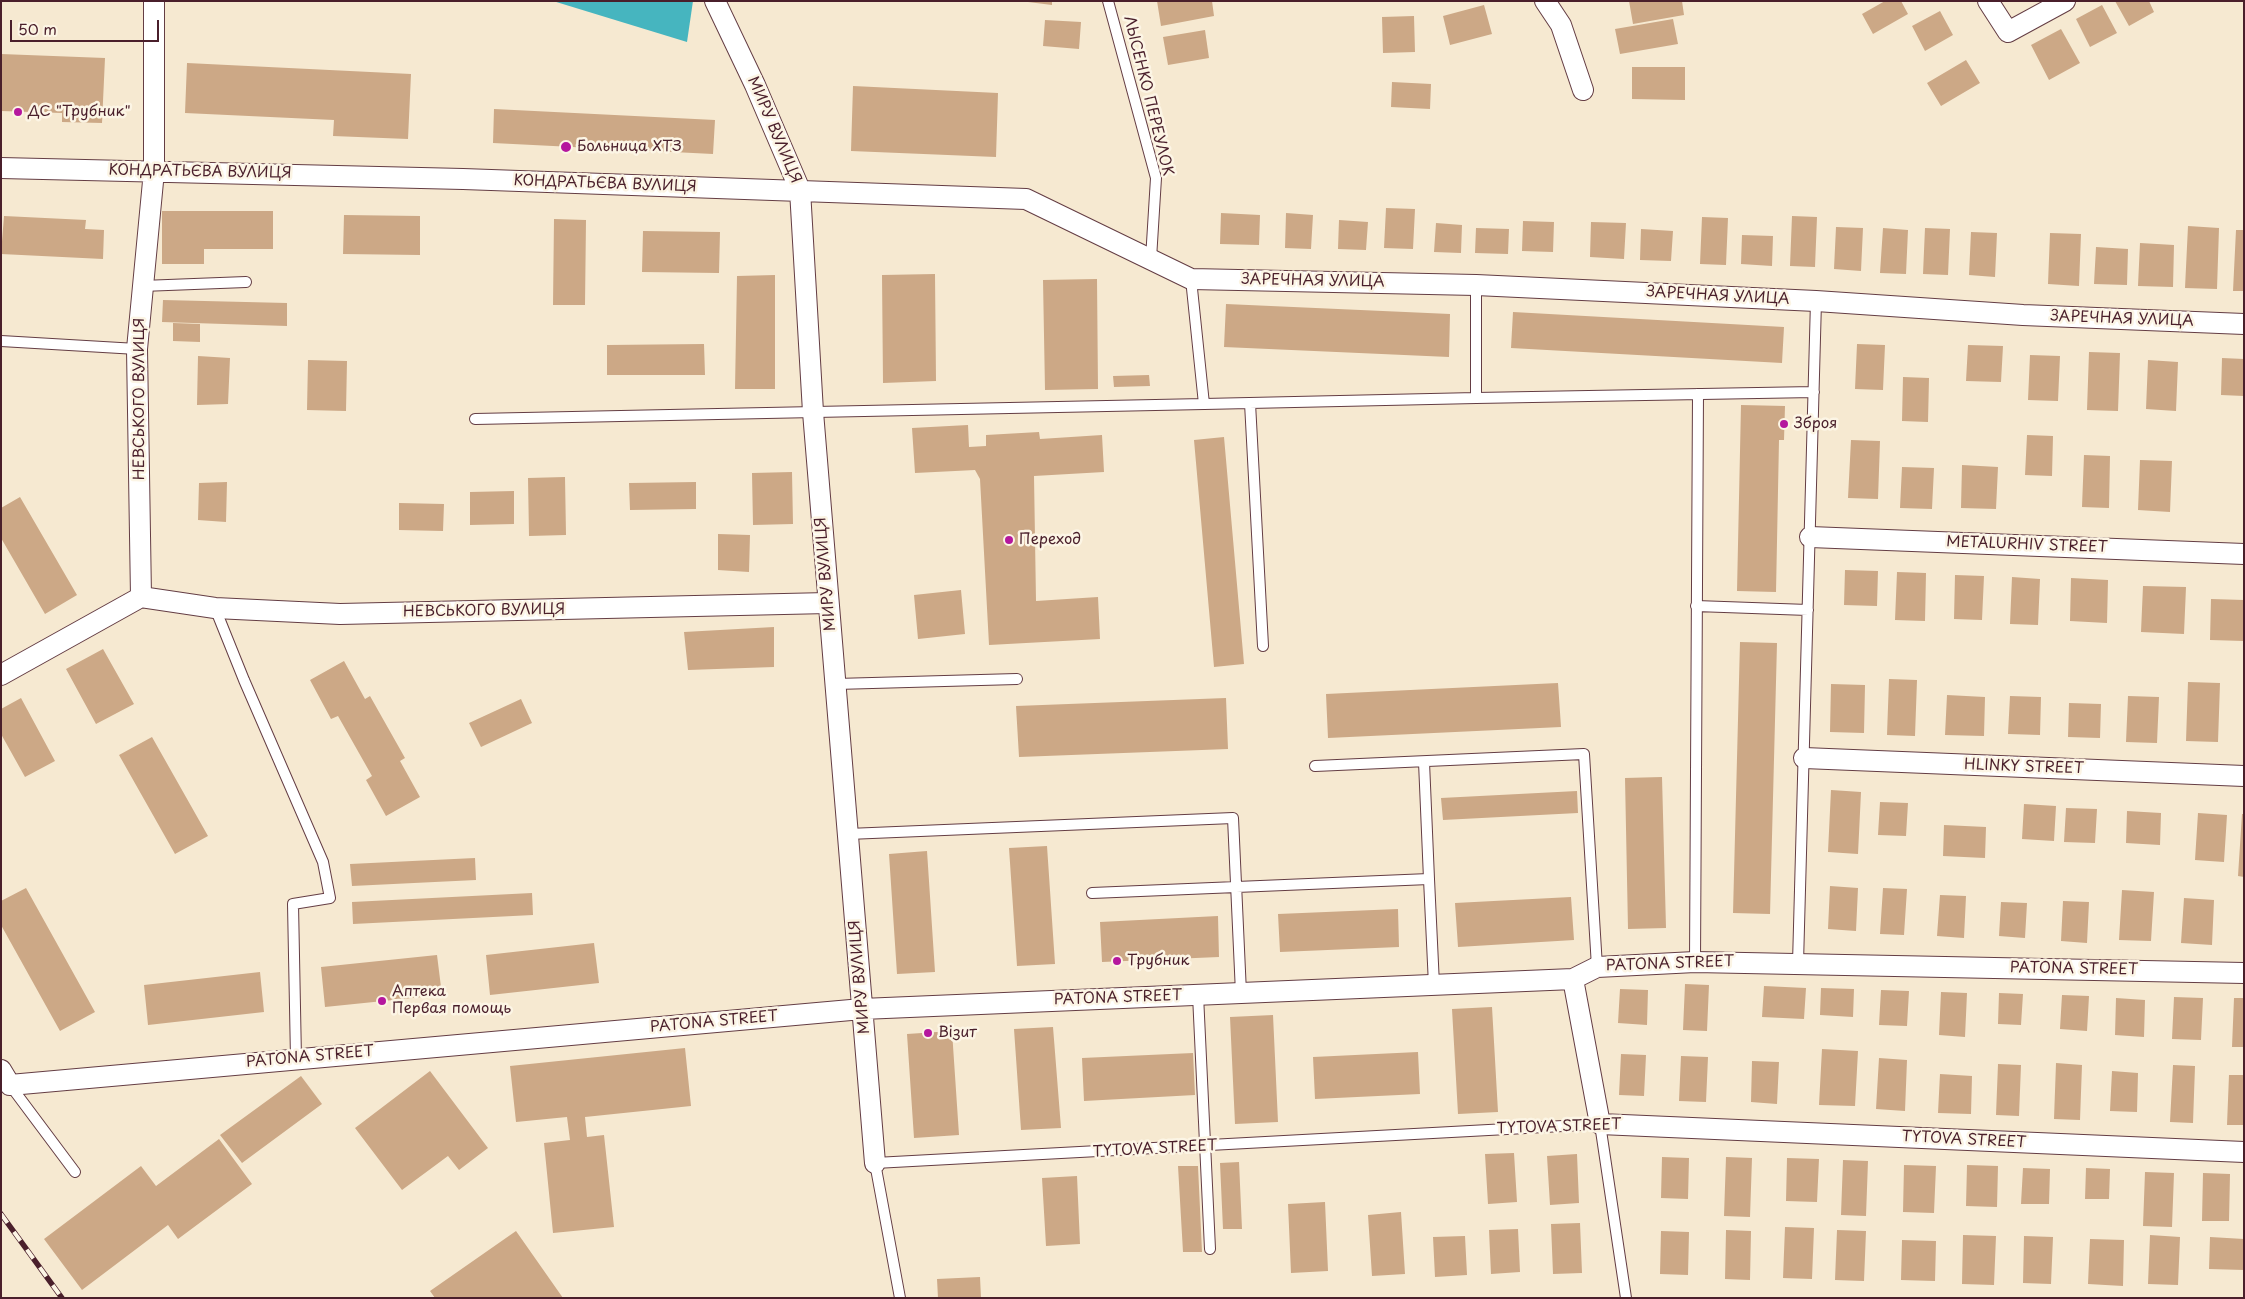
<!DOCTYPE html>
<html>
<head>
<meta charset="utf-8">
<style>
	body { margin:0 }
	#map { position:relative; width:2245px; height:1299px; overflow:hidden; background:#f6e9d1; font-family:"Playpen Sans",sans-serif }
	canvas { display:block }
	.frame { position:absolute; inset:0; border:2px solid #4a1f2b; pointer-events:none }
	.scale { position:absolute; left:10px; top:20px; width:149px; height:22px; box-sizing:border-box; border:2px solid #4a1f2b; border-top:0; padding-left:6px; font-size:15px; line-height:18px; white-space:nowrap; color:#4a1f2b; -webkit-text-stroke:4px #fcf5e5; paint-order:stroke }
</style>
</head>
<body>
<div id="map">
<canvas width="2245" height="1299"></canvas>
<div class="frame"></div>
<div class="scale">50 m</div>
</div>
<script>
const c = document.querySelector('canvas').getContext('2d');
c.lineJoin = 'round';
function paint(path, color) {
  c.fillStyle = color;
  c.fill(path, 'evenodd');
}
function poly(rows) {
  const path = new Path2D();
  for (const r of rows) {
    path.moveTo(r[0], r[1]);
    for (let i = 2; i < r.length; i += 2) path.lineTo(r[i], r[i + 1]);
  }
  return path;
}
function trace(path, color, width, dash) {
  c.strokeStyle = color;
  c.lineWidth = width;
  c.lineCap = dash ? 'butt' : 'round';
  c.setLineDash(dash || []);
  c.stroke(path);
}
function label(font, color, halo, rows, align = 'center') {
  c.font = font + ' "Playpen Sans",sans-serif';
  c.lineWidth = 5;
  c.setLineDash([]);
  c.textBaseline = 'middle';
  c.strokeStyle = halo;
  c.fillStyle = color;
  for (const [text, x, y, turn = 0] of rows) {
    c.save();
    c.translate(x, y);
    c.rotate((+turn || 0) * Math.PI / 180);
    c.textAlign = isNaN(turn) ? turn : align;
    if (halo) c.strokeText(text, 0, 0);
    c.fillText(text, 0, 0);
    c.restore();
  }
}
const water = poly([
	[553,1,693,1,687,42]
]);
const building = poly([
	[1020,1,1052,1,1052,5],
	[1157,1,1212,1,1214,16,1161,26],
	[1629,1,1682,1,1684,15,1633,24],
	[1885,1,1901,1,1908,14,1873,34,1862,14],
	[2115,1,2149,1,2154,12,2129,26],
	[1484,5,1492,34,1450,45,1443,16],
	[2102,5,2117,33,2090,47,2076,19],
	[1940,11,1953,35,1925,51,1912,26],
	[1414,16,1415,52,1383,53,1382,17],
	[1673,19,1678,44,1620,54,1615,29],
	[1045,20,1081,22,1079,49,1043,46],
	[2061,29,2080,63,2049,80,2031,45],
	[1205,30,1209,58,1168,65,1163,37],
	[1,54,105,58,102,123,62,122,62,113,1,111],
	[1966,60,1980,83,1941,106,1927,83],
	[187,63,411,74,408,139,333,136,334,120,185,113],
	[1632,67,1685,67,1685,100,1632,99],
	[1392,82,1431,84,1430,109,1391,107],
	[853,86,998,93,996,157,851,151],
	[494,109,715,120,713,154,493,143],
	[1386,208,1415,209,1413,249,1384,248],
	[162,211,273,211,273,249,204,249,204,264,162,264],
	[1221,213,1260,215,1259,245,1220,244],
	[1286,213,1313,215,1311,249,1285,248],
	[344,215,420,216,420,255,343,254],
	[4,216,86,220,85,229,104,230,103,259,1,254],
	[1792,216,1817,217,1815,267,1790,266],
	[1702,217,1728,218,1726,265,1700,264],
	[554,219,586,220,585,305,553,305],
	[1339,220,1368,222,1366,250,1338,249],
	[1523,221,1554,222,1553,252,1522,251],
	[1591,222,1626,223,1624,259,1590,257],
	[1436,223,1462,225,1461,253,1434,252],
	[2188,226,2219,228,2217,289,2185,288],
	[1836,227,1863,228,1861,271,1834,269],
	[1476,228,1509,229,1508,254,1475,253],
	[1883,228,1908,230,1906,274,1880,273],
	[1925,228,1950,229,1948,275,1923,274],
	[1641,229,1673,231,1671,261,1640,260],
	[2236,230,2244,230,2244,291,2233,291],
	[643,231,720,232,719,273,642,272],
	[1971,232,1997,233,1995,277,1969,275],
	[2050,233,2081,234,2079,286,2048,284],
	[1742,235,1773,236,1772,266,1741,264],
	[2140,243,2174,245,2173,287,2138,286],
	[2096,247,2128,249,2127,285,2094,284],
	[935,274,936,381,883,383,882,275],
	[775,275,775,389,735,389,737,276],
	[1097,279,1098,389,1045,390,1043,280],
	[163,300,287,303,287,326,162,322],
	[1226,304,1450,314,1449,357,1224,347],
	[1513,312,1784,327,1782,363,1511,348],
	[173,323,200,324,200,342,173,341],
	[704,344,705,375,607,375,607,345],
	[1857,344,1885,345,1883,390,1855,389],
	[1968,345,2003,346,2001,382,1966,381],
	[2089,352,2120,353,2118,411,2087,410],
	[2030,355,2060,356,2058,401,2028,400],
	[198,356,230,358,228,404,197,405],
	[2222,358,2244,359,2244,396,2221,395],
	[308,360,347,361,346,411,307,410],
	[2148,360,2178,362,2176,411,2146,409],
	[1149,375,1150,386,1114,387,1113,376],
	[1903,377,1929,378,1928,422,1902,421],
	[1741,405,1785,406,1784,440,1779,440,1776,592,1737,591],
	[968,425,969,447,986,446,986,435,1039,432,1040,439,1102,435,1104,472,1034,476,1036,601,1098,597,1100,639,989,645,980,479,975,470,915,473,912,428],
	[2027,435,2053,436,2052,476,2025,475],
	[1224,437,1244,664,1214,667,1194,440],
	[1851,440,1880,441,1878,499,1848,498],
	[2084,455,2110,456,2109,508,2082,507],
	[2140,460,2172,461,2170,512,2138,510],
	[1962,465,1998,467,1996,509,1961,508],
	[1902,467,1934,468,1932,509,1900,508],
	[792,472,793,524,753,525,752,473],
	[565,477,566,535,529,536,528,478],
	[227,482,226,522,198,520,199,483],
	[696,482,696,509,630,510,629,483],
	[514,491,514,524,470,525,470,492],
	[20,497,77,595,45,614,1,538,1,508],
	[399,503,444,504,443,531,399,530],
	[718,534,750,535,749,572,718,570],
	[1845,570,1878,571,1877,606,1844,605],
	[1897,572,1926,573,1925,621,1895,620],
	[1955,575,1984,576,1982,620,1954,619],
	[2012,577,2040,579,2038,625,2010,624],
	[2071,578,2108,580,2107,623,2070,621],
	[2143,586,2186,587,2184,634,2141,632],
	[961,590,965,634,918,639,914,595],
	[2211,599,2244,600,2244,641,2210,640],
	[774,627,774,667,688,670,684,632],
	[1740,642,1777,643,1770,914,1733,913],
	[103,649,134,704,96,724,66,669],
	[344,661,365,699,370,696,405,758,400,761,420,797,386,816,366,780,372,776,338,716,331,719,310,680],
	[1889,679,1917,680,1915,736,1887,735],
	[2188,682,2220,683,2218,742,2186,741],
	[1558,683,1561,727,1328,738,1326,694],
	[1831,684,1865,685,1864,733,1830,732],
	[1947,695,1985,697,1984,736,1945,735],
	[2010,696,2041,697,2040,735,2008,734],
	[2128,696,2159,697,2157,743,2126,742],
	[21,698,55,761,25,777,1,734,1,709],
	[1226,698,1228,749,1019,757,1016,706],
	[521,699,532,723,481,747,469,723],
	[2069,703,2101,704,2100,738,2068,737],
	[152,737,208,836,175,854,119,755],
	[1662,777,1666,928,1628,929,1625,778],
	[1831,790,1861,792,1858,854,1828,852],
	[1577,791,1578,813,1443,820,1441,798],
	[1880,802,1908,803,1906,836,1878,835],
	[2024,804,2056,806,2054,841,2022,839],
	[2066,808,2097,809,2095,843,2064,842],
	[2127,811,2161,813,2160,845,2126,843],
	[2198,813,2227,815,2224,862,2195,860],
	[2242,814,2244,814,2244,877,2238,876],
	[1944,825,1986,827,1985,858,1943,856],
	[1047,846,1055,964,1017,966,1009,848],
	[927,851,935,972,897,974,889,854],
	[475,858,476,880,352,886,350,864],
	[1830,886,1858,888,1856,931,1828,929],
	[26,888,95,1012,60,1031,1,925,1,901],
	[1883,888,1907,889,1904,935,1880,934],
	[2122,890,2154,892,2151,941,2119,940],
	[532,893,533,915,353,924,352,902],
	[1940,895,1966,896,1964,938,1937,936],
	[1571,897,1574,940,1458,947,1455,903],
	[2184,898,2214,900,2212,945,2181,943],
	[2063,901,2089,902,2087,943,2061,941],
	[2001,902,2027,903,2025,938,1999,936],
	[1398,909,1399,947,1280,952,1278,914],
	[1218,916,1219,957,1102,962,1100,922],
	[594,943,599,983,490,995,486,955],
	[437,955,442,995,325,1007,321,967],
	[260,972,264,1012,148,1025,144,985],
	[1685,984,1709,985,1707,1031,1683,1030],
	[1764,986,1806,988,1804,1019,1762,1017],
	[1821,988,1854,989,1853,1017,1820,1015],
	[1620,989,1648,990,1647,1025,1618,1023],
	[1881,990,1909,991,1907,1026,1879,1025],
	[1941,992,1967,993,1965,1037,1939,1035],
	[1999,993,2023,994,2021,1025,1998,1024],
	[2062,995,2089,996,2087,1031,2060,1029],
	[2174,997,2203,998,2201,1040,2172,1039],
	[2116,998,2145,1000,2144,1037,2115,1035],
	[2234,998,2244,998,2244,1047,2232,1047],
	[1492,1007,1498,1112,1458,1114,1452,1009],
	[1273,1015,1278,1122,1235,1124,1230,1017],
	[1053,1027,1061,1128,1021,1130,1014,1029],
	[952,1031,959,1135,914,1138,907,1034],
	[685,1048,691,1106,585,1117,587,1137,604,1135,614,1227,553,1233,544,1143,570,1140,567,1117,516,1122,510,1066],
	[1822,1049,1858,1051,1855,1106,1819,1105],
	[1418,1052,1420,1094,1315,1099,1313,1057],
	[1193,1053,1195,1095,1084,1101,1082,1058],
	[1621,1054,1646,1055,1644,1096,1619,1095],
	[1681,1056,1708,1057,1706,1102,1679,1101],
	[1879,1058,1907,1060,1905,1111,1876,1109],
	[1752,1061,1779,1062,1777,1104,1751,1102],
	[2056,1063,2082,1065,2080,1120,2054,1119],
	[1998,1064,2021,1065,2019,1116,1996,1115],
	[2173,1065,2195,1066,2193,1123,2170,1122],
	[430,1071,488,1148,459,1170,448,1156,402,1190,355,1128],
	[2112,1071,2138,1073,2137,1112,2110,1111],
	[1940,1074,1972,1076,1971,1114,1938,1113],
	[2229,1075,2244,1075,2244,1125,2227,1125],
	[301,1076,322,1104,242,1163,220,1135],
	[219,1139,252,1184,178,1239,168,1225,82,1290,44,1239,141,1166,156,1186],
	[1514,1153,1517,1202,1488,1204,1485,1154],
	[1577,1154,1579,1203,1550,1205,1547,1156],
	[1662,1157,1689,1158,1688,1199,1661,1198],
	[1726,1157,1752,1158,1750,1217,1724,1216],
	[1787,1158,1819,1159,1817,1202,1786,1201],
	[1843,1160,1868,1161,1866,1216,1841,1215],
	[1239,1162,1242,1229,1223,1229,1220,1163],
	[1904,1165,1936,1166,1934,1213,1903,1212],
	[1967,1165,1998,1166,1997,1207,1966,1206],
	[1178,1166,1198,1166,1202,1252,1183,1252],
	[2023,1168,2050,1169,2049,1204,2021,1204],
	[2086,1168,2110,1169,2109,1199,2085,1199],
	[2145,1172,2174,1173,2172,1227,2143,1226],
	[2203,1173,2230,1174,2229,1221,2202,1221],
	[1077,1176,1080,1244,1046,1246,1042,1178],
	[1325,1202,1328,1271,1291,1273,1288,1204],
	[1401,1212,1405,1274,1372,1276,1368,1215],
	[1580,1223,1582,1273,1553,1274,1551,1224],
	[1785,1227,1814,1228,1812,1279,1783,1278],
	[1518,1229,1520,1272,1491,1274,1489,1230],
	[1726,1230,1751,1231,1750,1280,1725,1279],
	[1837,1230,1866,1231,1864,1281,1835,1280],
	[516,1231,563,1298,435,1298,430,1291],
	[1661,1231,1689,1232,1688,1275,1660,1274],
	[1963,1235,1996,1236,1994,1285,1962,1284],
	[2150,1235,2180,1237,2178,1285,2148,1284],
	[1465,1236,1467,1275,1435,1277,1433,1237],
	[2024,1236,2053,1237,2051,1284,2023,1283],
	[2210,1237,2244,1239,2244,1270,2209,1269],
	[2090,1239,2124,1240,2123,1286,2088,1284],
	[1902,1240,1936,1241,1935,1281,1901,1280],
	[980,1277,981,1298,938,1298,937,1279]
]);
const service = poly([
	[1108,1,1156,178,1151,259],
	[142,286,246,282],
	[1,341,137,349],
	[1476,398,1814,392],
	[1250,403,1263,646],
	[1204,404,1476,398,1476,285],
	[475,419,1204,404,1191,279],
	[1696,606,1808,610],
	[215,608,244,680,323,862,330,898,293,904,296,1059],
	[836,684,1017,679],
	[1315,766,1584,754,1597,967],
	[848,834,1233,818,1241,993],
	[1429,879,1434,985],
	[1092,893,1429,879,1424,762],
	[1695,962,1698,394],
	[1798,963,1816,301],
	[1198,995,1210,1249],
	[10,1085,75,1172],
	[900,1298,875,1163,1600,1124,1626,1298]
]);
const minor = poly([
	[715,1,755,85,800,190,813,412,875,1163],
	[1545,1,1561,25,1583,90],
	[1988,1,2008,32,2065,1],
	[1,168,463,179,1026,199,1191,279,1476,285,1816,301,2023,315,2244,324],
	[1810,537,2244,554],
	[141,597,137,349,154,171,154,1],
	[1,675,141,597,215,608,340,614,828,603],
	[1804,758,2244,776],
	[1573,979,1600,1124,2244,1152],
	[1,1070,10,1085,862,1009,1573,979,1597,967,1695,962,2244,973]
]);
const rail = poly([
	[1,1214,62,1298]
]);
const markers = [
	[18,112,5,"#b5179e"],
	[566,147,6,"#b5179e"],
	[1784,424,5,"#b5179e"],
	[1009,540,5,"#b5179e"],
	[1117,961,5,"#b5179e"],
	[382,1001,5,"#b5179e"],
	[928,1033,5,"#b5179e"]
];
const streetNames = [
	["ЛЫСЕНКО ПЕРЕУЛОК",1148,96,76],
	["МИРУ ВУЛИЦЯ",774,130,67],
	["КОНДРАТЬЄВА ВУЛИЦЯ",200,172,1],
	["КОНДРАТЬЄВА ВУЛИЦЯ",605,184,2],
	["ЗАРЕЧНАЯ УЛИЦА",1313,281,1],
	["ЗАРЕЧНАЯ УЛИЦА",1718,296,3],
	["ЗАРЕЧНАЯ УЛИЦА",2122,319,2],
	["НЕВСЬКОГО ВУЛИЦЯ",140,399,-90],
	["METALURHIV STREET",2027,545,2],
	["МИРУ ВУЛИЦЯ",826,574,-95],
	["НЕВСЬКОГО ВУЛИЦЯ",484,611,-1],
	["HLINKY STREET",2024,767,2],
	["PATONA STREET",1670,964,-2],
	["PATONA STREET",2074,969,1],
	["МИРУ ВУЛИЦЯ",860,977,-95],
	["PATONA STREET",1118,998,-2],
	["PATONA STREET",714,1022,-5],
	["PATONA STREET",310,1057,-5],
	["TYTOVA STREET",1559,1127,-2],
	["TYTOVA STREET",1964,1140,3],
	["TYTOVA STREET",1155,1149,-3]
];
const poiNames = [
	["ДС \"Трубник\"",28,112],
	["Больница ХТЗ",577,147],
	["Зброя",1794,424],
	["Переход",1019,540],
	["Трубник",1127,961],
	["Аптека",392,992],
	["Первая помощь",392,1009],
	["Візит",938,1033]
];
paint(water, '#46b5bf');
paint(building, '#cca886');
trace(service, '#643d44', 12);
trace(minor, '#643d44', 22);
trace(service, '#fff', 10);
trace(minor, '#fff', 20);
trace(rail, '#4a1f2b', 5.5);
trace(rail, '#fcf5e5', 4, [11]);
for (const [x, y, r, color] of markers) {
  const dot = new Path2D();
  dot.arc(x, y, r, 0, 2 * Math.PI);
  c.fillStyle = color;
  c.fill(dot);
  trace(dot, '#fcf5e5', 2);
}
label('15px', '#4a1f2b', '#fcf5e5', streetNames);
label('15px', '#4a1f2b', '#fcf5e5', poiNames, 'left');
</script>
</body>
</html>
